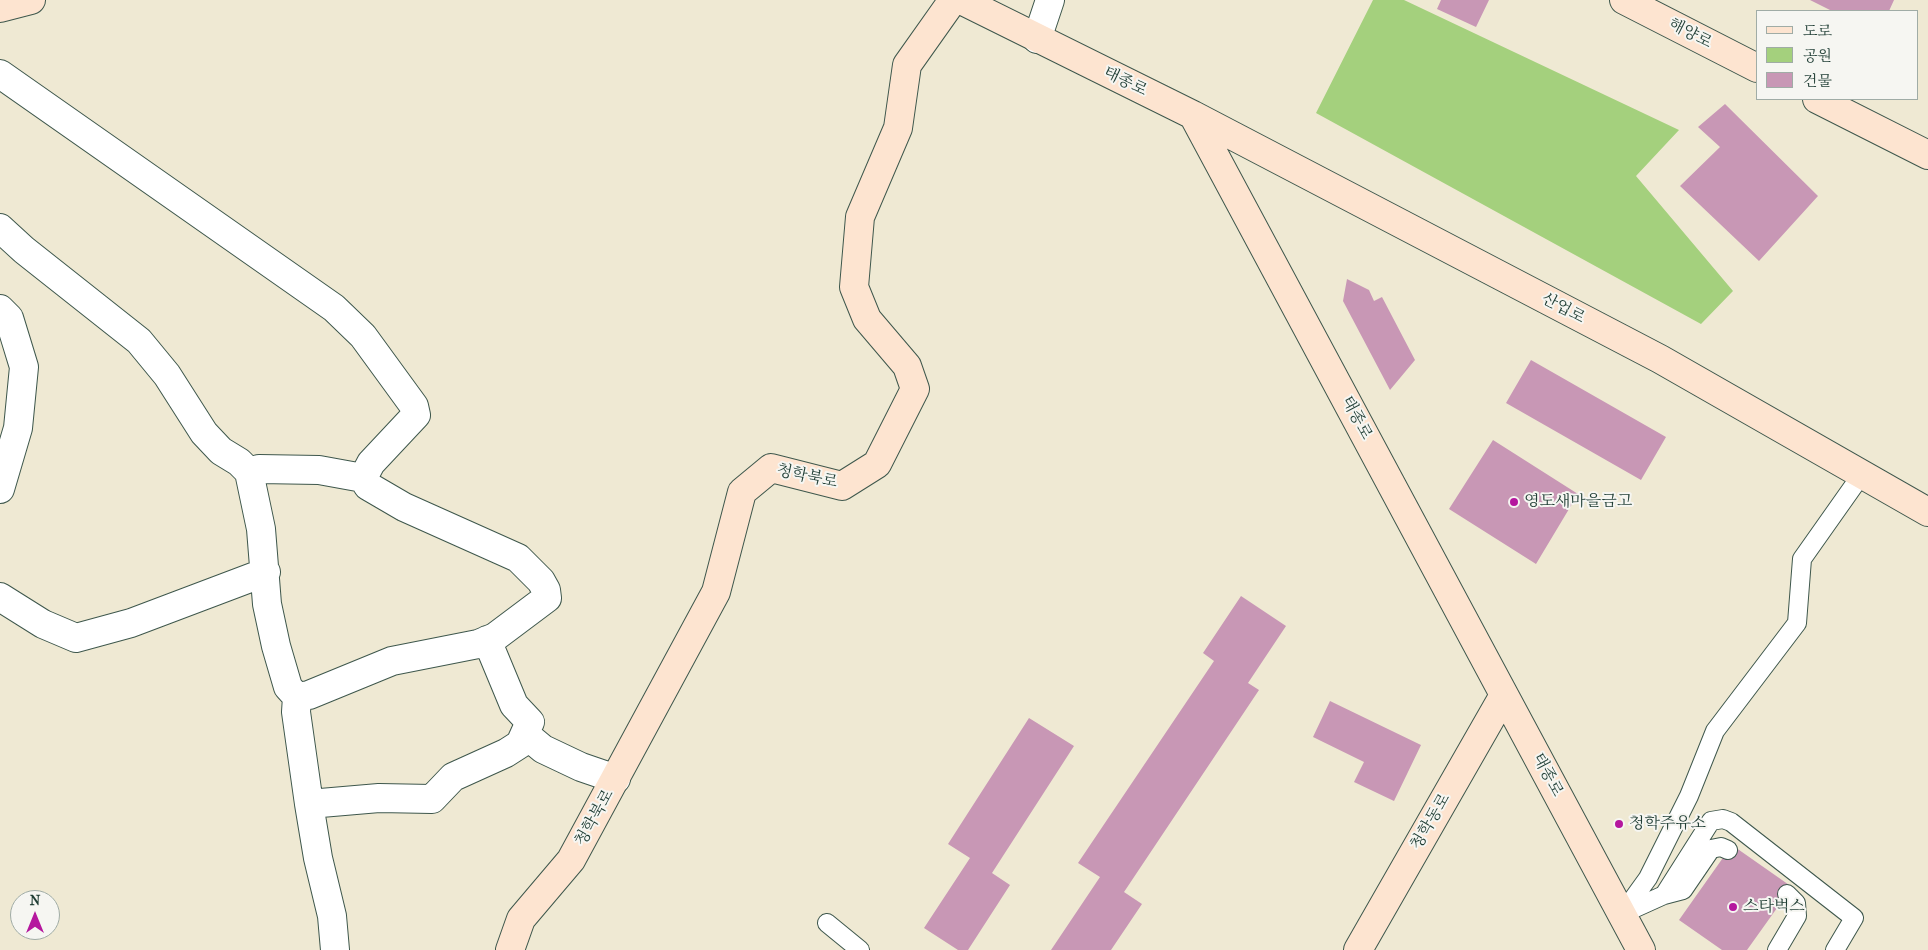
<!DOCTYPE html>
<html>
<head>
<meta charset="utf-8">
<style>
	body { margin:0 }
	#map { position:relative; width:1928px; height:950px; overflow:hidden; background:#efe9d3; font-family:"IM FELL French Canon","Noto Serif KR",serif }
	canvas { display:block }
	.legend { position:absolute; left:1756px; top:10px; width:162px; height:90px; box-sizing:border-box; background:#f6f6f2; border:1px solid #a0aca6; margin:0; padding:6px 9px; list-style:none; font-size:15px; color:#1f3d34 }
	.legend li { display:flex; align-items:center; gap:10px; height:25px }
	.legend b { width:25px; border:1px solid #a0aca6 }
	.north { position:absolute; left:10px; top:890px; width:50px; height:50px; box-sizing:border-box; background:#f6f6f2; border:1px solid #a0aca6; border-radius:50%; rotate:0deg; font-size:14px; font-weight:700; line-height:20px; text-align:center; color:#1f3d34 }
	.north::after { content:''; display:block; margin:auto; width:18px; height:22px; background:#b5179e; clip-path:polygon(50% 0,100% 100%,50% 72%,0 100%) }
</style>
</head>
<body>
<div id="map">
<canvas width="1928" height="950"></canvas>
<ul class="legend">
<li><b style="height:6px;background:#fde4d0"></b>도로</li>
<li><b style="height:14px;background:#a4d07d"></b>공원</li>
<li><b style="height:14px;background:#c897b5"></b>건물</li>
</ul>
<div class="north">N</div>
</div>
<script>
const c = document.querySelector('canvas').getContext('2d');
c.lineJoin = 'round';
function paint(path, color) {
  c.fillStyle = color;
  c.fill(path, 'evenodd');
}
function poly(rows) {
  const path = new Path2D();
  for (const r of rows) {
    path.moveTo(r[0], r[1]);
    for (let i = 2; i < r.length; i += 2) path.lineTo(r[i], r[i + 1]);
  }
  return path;
}
function trace(path, color, width, dash) {
  c.strokeStyle = color;
  c.lineWidth = width;
  c.lineCap = dash ? 'butt' : 'round';
  c.setLineDash(dash || []);
  c.stroke(path);
}
function label(font, color, halo, rows, align = 'center') {
  c.font = font + ' "IM FELL French Canon","Noto Serif KR",serif';
  c.lineWidth = 4;
  c.setLineDash([]);
  c.textBaseline = 'middle';
  c.strokeStyle = halo;
  c.fillStyle = color;
  for (const [text, x, y, turn = 0] of rows) {
    c.save();
    c.translate(x, y);
    c.rotate((+turn || 0) * Math.PI / 180);
    c.textAlign = isNaN(turn) ? turn : align;
    if (halo) c.strokeText(text, 0, 0);
    c.fillText(text, 0, 0);
    c.restore();
  }
}
const green = poly([
	[1373,0,1404,0,1679,130,1636,176,1733,291,1701,324,1316,113]
]);
const building = poly([
	[1441,0,1489,0,1476,27,1437,9],
	[1810,0,1894,0,1889,11,1832,11],
	[1725,104,1818,196,1759,261,1680,186,1720,147,1698,127],
	[1347,279,1369,290,1374,301,1382,297,1415,360,1390,390,1343,301],
	[1531,360,1666,437,1641,480,1506,403],
	[1493,440,1578,494,1536,564,1449,509],
	[1241,596,1286,626,1248,683,1259,690,1124,892,1142,904,1111,950,1051,950,1100,877,1078,863,1214,661,1203,653],
	[1330,701,1421,745,1394,801,1354,782,1364,762,1313,737],
	[1029,718,1074,746,992,873,1010,885,968,950,958,950,924,928,970,858,948,844],
	[1732,845,1792,887,1747,950,1722,950,1679,920]
]);
const lane = poly([
	[1664,895,1683,890,1711,849,1721,847,1728,850],
	[1622,914,1648,878,1689,796,1715,731,1797,623,1802,559,1862,474],
	[1622,914,1664,895,1711,821,1723,819,1731,822,1854,918,1835,950],
	[827,923,860,950],
	[1777,950,1797,916,1796,903,1787,894]
]);
const street = poly([
	[1037,39,1050,0],
	[0,74,334,308,363,336,414,406,416,415,371,463,363,478],
	[0,228,24,250,139,341,167,375,204,433,221,451,239,462,249,472],
	[0,309,9,318,24,367,18,428,0,489],
	[259,469,319,470,363,478,368,486,404,507,518,558,541,581,546,590,547,598,495,637,478,644,392,661,309,695,297,697,288,687,276,646,267,604,261,529,249,472,259,469],
	[0,597,43,624,76,638,131,623,266,572],
	[297,697,296,712,309,804,318,858,332,916,335,950],
	[525,734,543,749,581,767,616,779],
	[309,804,379,798,432,799,453,777,506,753,520,744,530,722,514,705,487,640]
]);
const secondary = poly([
	[961,0,1193,115,1641,950],
	[1624,0,1757,68],
	[0,8,31,0],
	[1817,99,1928,155],
	[1193,115,1660,359,1928,512],
	[510,950,521,919,571,860,716,592,742,492,771,468,842,486,877,464,915,389,907,366,867,319,854,287,860,217,898,128,907,65,953,0],
	[1358,950,1504,695]
]);
const markers = [
	[1514,502,5,"#b5179e"],
	[1619,824,5,"#b5179e"],
	[1733,907,5,"#b5179e"]
];
const streetNames = [
	["해양로",1690,34,27],
	["태종로",1125,82,26],
	["산업로",1563,309,28],
	["태종로",1356,418,62],
	["청학북로",807,477,12],
	["태종로",1547,775,62],
	["청학북로",595,818,-61],
	["청학동로",1431,822,-60]
];
const poiNames = [
	["영도새마을금고",1524,502],
	["청학주유소",1629,824],
	["스타벅스",1743,907]
];
paint(green, '#a4d07d');
paint(building, '#c897b5');
trace(lane, '#3e574c', 20);
trace(street, '#3e574c', 30);
trace(secondary, '#3e574c', 30);
trace(lane, '#fff', 18);
trace(street, '#fff', 28);
trace(secondary, '#fde4d0', 28);
for (const [x, y, r, color] of markers) {
  const dot = new Path2D();
  dot.arc(x, y, r, 0, 2 * Math.PI);
  c.fillStyle = color;
  c.fill(dot);
  trace(dot, '#f6f6f2', 2);
}
label('16px', '#1f3d34', '#f6f6f2', streetNames);
label('16px', '#1f3d34', '#f6f6f2', poiNames, 'left');
</script>
</body>
</html>
